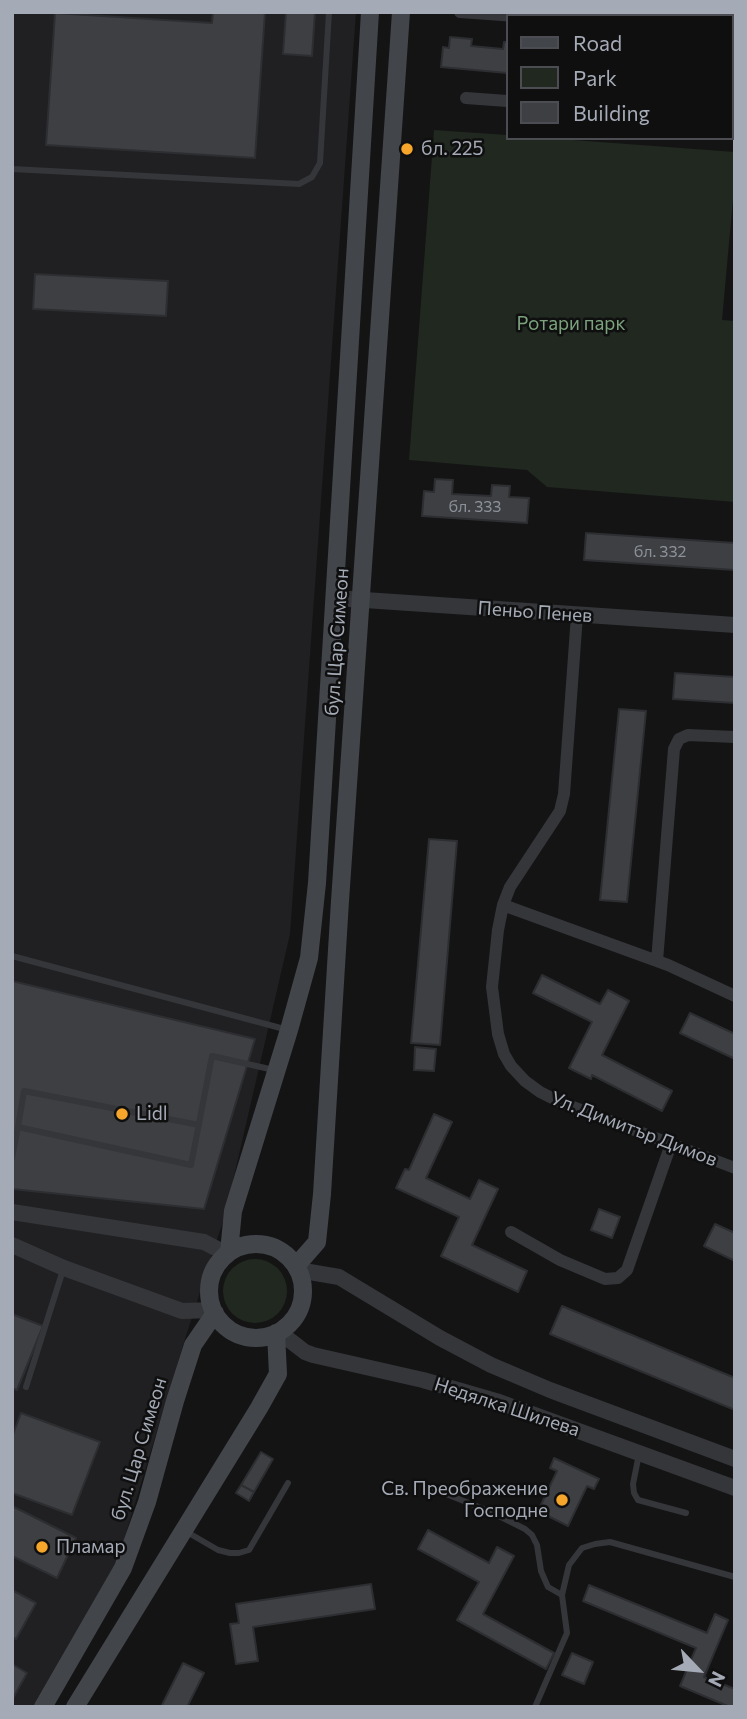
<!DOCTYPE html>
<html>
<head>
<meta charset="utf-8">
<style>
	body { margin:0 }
	#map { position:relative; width:747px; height:1719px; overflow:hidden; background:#141415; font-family:Commissioner,sans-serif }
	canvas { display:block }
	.frame { position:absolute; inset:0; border:14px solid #a5abb6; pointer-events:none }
	.legend { position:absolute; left:506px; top:14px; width:228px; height:126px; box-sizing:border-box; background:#0f0f10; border:2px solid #4b4d52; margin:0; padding:9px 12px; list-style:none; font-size:21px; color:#a5abb6 }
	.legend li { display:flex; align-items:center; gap:14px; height:35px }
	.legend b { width:35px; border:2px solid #4b4d52 }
	.north { position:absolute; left:663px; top:1635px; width:70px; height:70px; -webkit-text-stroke:5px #0f0f10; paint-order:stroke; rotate:116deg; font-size:19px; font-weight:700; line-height:28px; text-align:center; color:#a5abb6 }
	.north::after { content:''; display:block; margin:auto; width:24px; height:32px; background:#a5abb6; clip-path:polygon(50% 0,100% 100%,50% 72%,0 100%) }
</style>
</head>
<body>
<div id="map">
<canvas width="747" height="1719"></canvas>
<div class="frame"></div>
<ul class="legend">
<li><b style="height:9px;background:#42454a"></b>Road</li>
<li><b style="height:19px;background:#202820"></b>Park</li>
<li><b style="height:19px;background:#3e3f42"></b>Building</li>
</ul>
<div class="north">N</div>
</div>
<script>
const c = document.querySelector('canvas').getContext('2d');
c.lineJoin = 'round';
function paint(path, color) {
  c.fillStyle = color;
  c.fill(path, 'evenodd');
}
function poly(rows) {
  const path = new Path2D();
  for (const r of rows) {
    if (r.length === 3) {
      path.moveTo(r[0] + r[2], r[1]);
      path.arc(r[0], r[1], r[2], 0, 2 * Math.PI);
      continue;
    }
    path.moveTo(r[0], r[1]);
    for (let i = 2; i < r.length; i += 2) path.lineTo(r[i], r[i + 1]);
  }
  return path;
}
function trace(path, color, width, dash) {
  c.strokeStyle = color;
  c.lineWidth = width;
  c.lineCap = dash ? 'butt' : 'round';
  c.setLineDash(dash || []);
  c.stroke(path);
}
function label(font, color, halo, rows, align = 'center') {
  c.font = font + ' Commissioner,sans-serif';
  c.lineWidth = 5;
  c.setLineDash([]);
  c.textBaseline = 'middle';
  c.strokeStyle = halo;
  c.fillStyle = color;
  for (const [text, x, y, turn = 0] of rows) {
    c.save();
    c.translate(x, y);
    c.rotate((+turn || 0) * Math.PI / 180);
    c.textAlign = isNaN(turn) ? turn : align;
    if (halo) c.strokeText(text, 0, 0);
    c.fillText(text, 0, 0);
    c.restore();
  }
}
const built = poly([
	[12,12,356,12,290,934,225,1215,185,1339,108,1592,39,1707,12,1707]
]);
const green = poly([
	[434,130,507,135,507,138,546,138,735,152,735,177,722,320,735,321,735,502,547,487,527,470,409,460],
	[255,1291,32]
]);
const building = poly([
	[213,12,265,12,255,158,46,145,55,13,212,23,213,12],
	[286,12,315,12,312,56,283,54,286,12],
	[450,37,472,39,471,46,503,49,504,42,507,42,507,73,441,67,443,47,449,48,450,37],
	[35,274,168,281,166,316,33,309,35,274],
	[435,479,453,480,452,494,491,496,492,485,510,486,509,497,529,498,527,523,422,516,424,491,434,492,435,479],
	[586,533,735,543,735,570,584,560,586,533],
	[675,673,735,677,735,703,673,699,675,673],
	[619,709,646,711,627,902,600,900,619,709],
	[429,839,457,841,440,1045,411,1043,429,839],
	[542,975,600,1004,608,990,629,1001,602,1055,672,1091,662,1111,592,1075,591,1079,569,1068,592,1022,533,993,542,975],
	[12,981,255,1039,204,1209,12,1189,12,981],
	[690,1013,735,1034,735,1059,680,1033,690,1013],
	[415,1047,436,1049,434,1071,414,1070,415,1047],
	[434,1114,452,1122,426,1178,470,1199,479,1180,498,1189,472,1245,527,1271,518,1292,441,1256,459,1217,396,1188,405,1169,409,1170,434,1114],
	[599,1209,620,1217,612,1238,591,1230,599,1209],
	[715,1224,735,1233,735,1261,704,1246,715,1224],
	[562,1306,735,1378,735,1410,550,1334,562,1306],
	[12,1314,43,1326,17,1390,12,1388,12,1314],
	[21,1413,100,1442,72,1515,12,1493,12,1437,21,1413],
	[261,1452,273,1459,254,1492,241,1485,261,1452],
	[554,1458,599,1479,594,1489,587,1486,568,1526,538,1511,557,1471,550,1468,554,1458],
	[241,1485,254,1492,249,1501,236,1493,241,1485],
	[12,1506,76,1538,57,1578,12,1556,12,1506],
	[428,1530,489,1563,497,1547,514,1556,483,1614,554,1653,546,1669,457,1620,479,1582,418,1549,428,1530],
	[371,1584,375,1609,253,1627,258,1661,236,1664,230,1624,239,1623,236,1604,371,1584],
	[589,1585,707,1633,715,1614,728,1620,704,1677,735,1689,735,1707,730,1707,680,1686,696,1648,583,1601,589,1585],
	[12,1590,36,1603,16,1639,12,1637,12,1590],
	[572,1653,593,1662,584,1684,562,1675,572,1653],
	[183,1663,204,1673,187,1707,161,1707,183,1663],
	[12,1664,27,1673,12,1700,12,1664]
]);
const service = poly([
	[12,169,299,184,312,177,320,163,329,12],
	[12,956,288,1030],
	[18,1127,24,1091,199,1125],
	[12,1158,18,1127,191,1165,212,1056,274,1070],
	[26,1387,63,1270],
	[639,1454,633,1484,634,1493,638,1500,686,1513],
	[426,1486,489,1511,525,1529,532,1535,537,1545,541,1571,548,1587,562,1595],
	[187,1532,218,1550,230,1553,239,1553,249,1550,288,1483],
	[535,1707,567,1633,562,1595,569,1565,582,1548,595,1544,610,1542,735,1577]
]);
const minor = poly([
	[460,12,516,16],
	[638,16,638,12],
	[711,16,720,12],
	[466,98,507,101],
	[577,615,564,794,560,811,510,887,503,905,498,930,492,987,498,1034,504,1054,511,1066,525,1081,540,1092,560,1102,735,1168],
	[503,905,668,965,735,996],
	[657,961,674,749,679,739,688,735,735,737],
	[511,1232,560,1260,605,1279,618,1278,627,1270,671,1144]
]);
const tertiary = poly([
	[335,598,735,625],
	[12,1212,204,1242,227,1254],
	[12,1245,64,1268,182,1311,213,1310],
	[298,1270,339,1277,440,1338,491,1365,550,1390,735,1459],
	[279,1332,305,1352,313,1355,423,1380,499,1402,735,1488]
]);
const secondary = poly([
	[256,1291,47],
	[229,1252,233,1211,289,1030,309,958,317,883,370,12],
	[296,1266,317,1242,322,1194,340,901,401,12],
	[43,1707,123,1568,147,1502,175,1401,193,1345,215,1313],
	[75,1707,259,1408,278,1374,276,1333]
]);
const markers = [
	[407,149,7,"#f5a62b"],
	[122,1114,7,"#f5a62b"],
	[562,1500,7,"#f5a62b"],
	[42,1547,7,"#f5a62b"]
];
const numberNames = [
	["бл. 333",475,507],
	["бл. 332",660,552]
];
const poiNames = [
	["бл. 225",421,149],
	["Lidl",136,1114],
	["Св. Преображение",548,1489,"right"],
	["Господне",548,1511,"right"],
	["Пламар",56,1547]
];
const parkNames = [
	["Ротари парк",571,324]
];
const streetNames = [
	["Пеньо Пенев",535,612,4],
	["бул. Цар Симеон",337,642,-86],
	["Ул. Димитър Димов",634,1129,21],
	["Недялка Шилева",507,1407,18],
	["бул. Цар Симеон",139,1449,-73]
];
paint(built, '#202022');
paint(green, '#202820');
paint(building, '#3e3f42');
trace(building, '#2d2e31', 2);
trace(service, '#34363a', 6);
trace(minor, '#34363a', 12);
trace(tertiary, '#34363a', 16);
trace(secondary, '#42454a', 18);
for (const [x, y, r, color] of markers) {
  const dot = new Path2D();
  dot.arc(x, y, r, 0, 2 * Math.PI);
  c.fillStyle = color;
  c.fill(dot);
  trace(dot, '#0f0f10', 2.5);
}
label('16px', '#8b9099', null, numberNames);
label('19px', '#a5abb6', '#0f0f10', poiNames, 'left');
label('19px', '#7ba27c', '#0f0f10', parkNames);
label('19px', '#a5abb6', '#0f0f10', streetNames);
</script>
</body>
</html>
